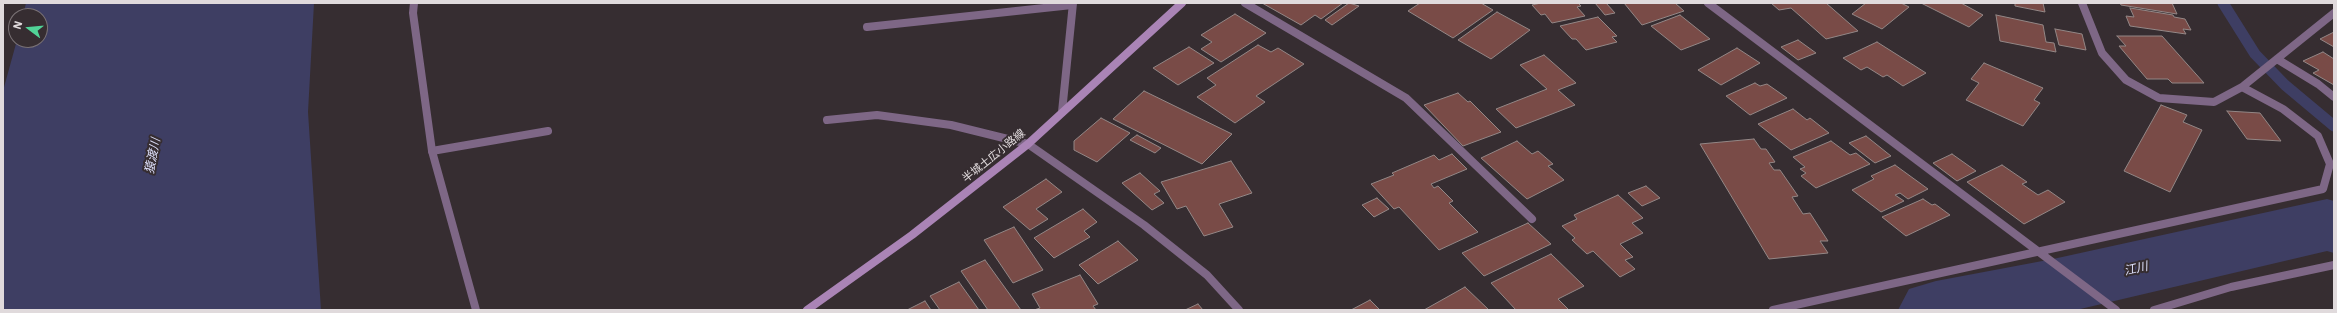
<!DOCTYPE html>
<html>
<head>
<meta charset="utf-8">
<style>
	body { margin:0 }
	#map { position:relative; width:2337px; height:313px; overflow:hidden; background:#362d31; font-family:"IBM Plex Sans",sans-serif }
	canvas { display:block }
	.frame { position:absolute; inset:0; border:4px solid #e0dadc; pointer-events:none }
	.north { position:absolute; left:8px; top:8px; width:40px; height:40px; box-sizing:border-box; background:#362d31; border:1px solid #7a7275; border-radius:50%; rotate:286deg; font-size:11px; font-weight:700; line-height:16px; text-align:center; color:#e0dadc }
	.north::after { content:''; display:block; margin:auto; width:14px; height:18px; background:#51d397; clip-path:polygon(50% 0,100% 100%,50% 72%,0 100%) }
</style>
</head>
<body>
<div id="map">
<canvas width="2337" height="313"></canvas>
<div class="frame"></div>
<div class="north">N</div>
</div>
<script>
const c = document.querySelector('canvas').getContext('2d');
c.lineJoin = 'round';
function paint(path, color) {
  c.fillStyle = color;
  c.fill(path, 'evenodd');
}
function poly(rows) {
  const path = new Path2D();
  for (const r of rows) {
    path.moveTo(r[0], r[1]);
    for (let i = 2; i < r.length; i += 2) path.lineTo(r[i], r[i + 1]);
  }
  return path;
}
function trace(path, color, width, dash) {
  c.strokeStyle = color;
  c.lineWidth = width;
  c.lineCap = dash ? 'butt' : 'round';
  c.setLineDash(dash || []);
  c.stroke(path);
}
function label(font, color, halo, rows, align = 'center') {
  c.font = font + ' "IBM Plex Sans","Noto Sans JP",sans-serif';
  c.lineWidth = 4;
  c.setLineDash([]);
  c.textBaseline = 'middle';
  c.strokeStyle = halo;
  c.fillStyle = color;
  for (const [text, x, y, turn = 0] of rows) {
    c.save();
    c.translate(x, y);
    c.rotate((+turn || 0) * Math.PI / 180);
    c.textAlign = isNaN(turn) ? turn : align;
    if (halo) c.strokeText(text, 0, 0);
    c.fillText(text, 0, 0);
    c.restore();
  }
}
const water = poly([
	[26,3,314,3,308,112,321,310,3,310,3,91,17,40,40,40,40,16,23,16]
]);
const stream = poly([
	[2223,3,2255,54,2285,85,2334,126],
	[2327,225,2334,221]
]);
const river = poly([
	[2327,199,2334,201,2334,253,2327,251,2076,310,1898,310,1909,289,1936,281,2053,259,2327,199]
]);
const building = poly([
	[1262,3,1343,3,1321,19,1315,15,1301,25,1262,3],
	[1349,3,1359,6,1332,25,1325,20,1349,3],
	[1420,3,1481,3,1493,10,1453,38,1408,11,1420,3],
	[1541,3,1578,3,1581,6,1577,7,1585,16,1552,23,1545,14,1541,15,1532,5,1541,3],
	[1595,3,1606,3,1615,13,1605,15,1595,3],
	[1624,3,1675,3,1684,11,1642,25,1624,3],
	[1771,3,1826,3,1858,31,1826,39,1791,8,1779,10,1771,3],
	[1866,3,1901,3,1909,7,1882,29,1852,14,1866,3],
	[1921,3,1961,3,1983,15,1969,27,1921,3],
	[2015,3,2043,3,2045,12,2015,6,2015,3],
	[2120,3,2172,3,2177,14,2121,5,2120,3],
	[2130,8,2173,15,2174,17,2185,19,2191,30,2183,29,2186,34,2130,26,2126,16,2134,17,2130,8],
	[1497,12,1530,30,1491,59,1458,40,1497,12],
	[1235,14,1266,33,1221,62,1201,49,1212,42,1201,35,1235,14],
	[1680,15,1710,39,1681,50,1651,26,1680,15],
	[1996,15,2043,25,2046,42,2054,43,2056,52,2000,41,1996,15],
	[1598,17,1617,36,1612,37,1617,42,1586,50,1576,39,1572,39,1560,26,1598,17],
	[2055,29,2082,34,2086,50,2059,45,2055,29],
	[2334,32,2334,47,2320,39,2334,32],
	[2117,36,2162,36,2204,83,2172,83,2168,79,2147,79,2119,46,2126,46,2117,36],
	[1798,40,1816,53,1798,60,1781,47,1798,40],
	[1877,42,1926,73,1903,86,1887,75,1883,77,1867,67,1861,70,1843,58,1877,42],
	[1258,45,1271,52,1278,48,1304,64,1256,96,1265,102,1235,123,1197,97,1216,85,1207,78,1258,45],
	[1189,47,1214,63,1178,85,1153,68,1189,47],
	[1737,48,1760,63,1721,85,1698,70,1737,48],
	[2323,52,2334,59,2334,85,2313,73,2319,70,2303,61,2323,52],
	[1544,55,1576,83,1558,90,1575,105,1516,128,1496,109,1547,89,1520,65,1544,55],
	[1984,63,2043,88,2034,100,2040,103,2023,126,1966,100,1979,83,1971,79,1984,63],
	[1755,83,1760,86,1767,84,1787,98,1750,115,1726,96,1755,83],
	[1144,91,1232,134,1202,164,1113,119,1144,91],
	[1458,93,1468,102,1470,101,1501,132,1463,146,1424,105,1458,93],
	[2161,105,2187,115,2183,122,2202,130,2170,192,2124,171,2161,105],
	[1793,109,1807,120,1810,118,1829,133,1791,150,1758,124,1793,109],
	[2227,111,2260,113,2281,141,2247,139,2227,111],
	[1101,118,1130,133,1097,162,1074,150,1074,141,1101,118],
	[1137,135,1161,148,1155,153,1130,140,1137,135],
	[1866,136,1891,156,1875,163,1849,143,1866,136],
	[1754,139,1761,149,1766,149,1775,162,1769,163,1774,170,1780,170,1798,196,1792,197,1803,214,1810,213,1828,241,1820,241,1828,253,1769,259,1700,144,1754,139],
	[1517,141,1532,154,1538,151,1553,164,1548,166,1564,180,1527,199,1481,158,1517,141],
	[1831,141,1850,155,1856,153,1870,164,1816,188,1801,176,1806,173,1800,169,1805,167,1793,157,1831,141],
	[1452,154,1467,169,1431,184,1434,188,1438,186,1453,201,1449,203,1478,232,1439,250,1399,207,1394,209,1371,184,1394,175,1392,173,1434,155,1439,160,1452,154],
	[1952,154,1976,171,1957,181,1933,163,1952,154],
	[1231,161,1252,193,1219,204,1233,227,1204,236,1186,206,1177,209,1161,182,1231,161],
	[1895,165,1928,189,1908,199,1900,193,1895,195,1904,201,1881,212,1852,190,1874,179,1871,176,1895,165],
	[2002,165,2027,182,2022,184,2038,195,2048,190,2065,202,2024,224,1967,182,2002,165],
	[1140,173,1160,191,1154,194,1164,203,1152,210,1122,183,1140,173],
	[1046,179,1062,192,1036,209,1048,219,1030,230,1003,207,1046,179],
	[1646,186,1660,198,1642,206,1628,193,1646,186],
	[1618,195,1643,218,1632,223,1643,233,1620,244,1633,257,1625,260,1635,269,1620,277,1593,251,1587,254,1572,240,1575,238,1562,226,1577,219,1574,215,1618,195],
	[1377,198,1389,209,1374,217,1362,205,1377,198],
	[1923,199,1932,205,1935,204,1950,215,1906,236,1882,217,1923,199],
	[1083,209,1097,222,1084,231,1090,237,1054,258,1034,238,1083,209],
	[1528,223,1551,244,1484,276,1462,253,1528,223],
	[1014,227,1043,270,1013,283,984,240,1014,227],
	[1118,241,1138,260,1098,284,1079,265,1118,241],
	[1551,254,1584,286,1558,299,1569,310,1516,310,1491,283,1551,254],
	[985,260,1021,310,988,310,961,271,985,260],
	[1080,275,1098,304,1093,306,1096,310,1034,310,1040,308,1032,294,1080,275],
	[959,282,979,310,940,310,930,296,959,282],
	[1465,287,1489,310,1424,310,1465,287],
	[1370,300,1380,310,1351,310,1370,300],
	[925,301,931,310,907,310,925,301],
	[1198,304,1203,310,1185,310,1198,304]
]);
const lane = poly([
	[1245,3,1406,98,1532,219],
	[867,27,1072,5],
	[827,120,877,115,951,125,1028,144],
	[432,151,548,131]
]);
const street = poly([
	[414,3,413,13,432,151,476,310],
	[1708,3,2116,310],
	[2082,3,2102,53,2126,80,2159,98,2214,102,2242,87],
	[2277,59,2318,84,2334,97],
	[1062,112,1073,3],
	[1028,144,1144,225,1207,275,1239,310],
	[1773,310,2323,189,2330,164,2318,136,2283,109,2242,87,2334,13],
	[2154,310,2231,287,2334,265]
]);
const secondary = poly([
	[807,310,912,235,1028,144,1182,3]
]);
const streetNames = [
	["半城土広小路線",994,156,-39]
];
const waterNames = [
	["猿渡川",153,156,-79],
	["江川",2136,269,-13]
];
paint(water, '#3e3e63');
trace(stream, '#3e3e63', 11);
paint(river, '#3e3e63');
paint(building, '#794b47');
trace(building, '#938786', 1);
trace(lane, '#7e6786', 8);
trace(street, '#7e6786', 8);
trace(secondary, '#aa84b6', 8);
label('11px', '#e0dadc', '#362d31', streetNames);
label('italic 12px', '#dfe1fc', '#362d31', waterNames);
</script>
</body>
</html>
